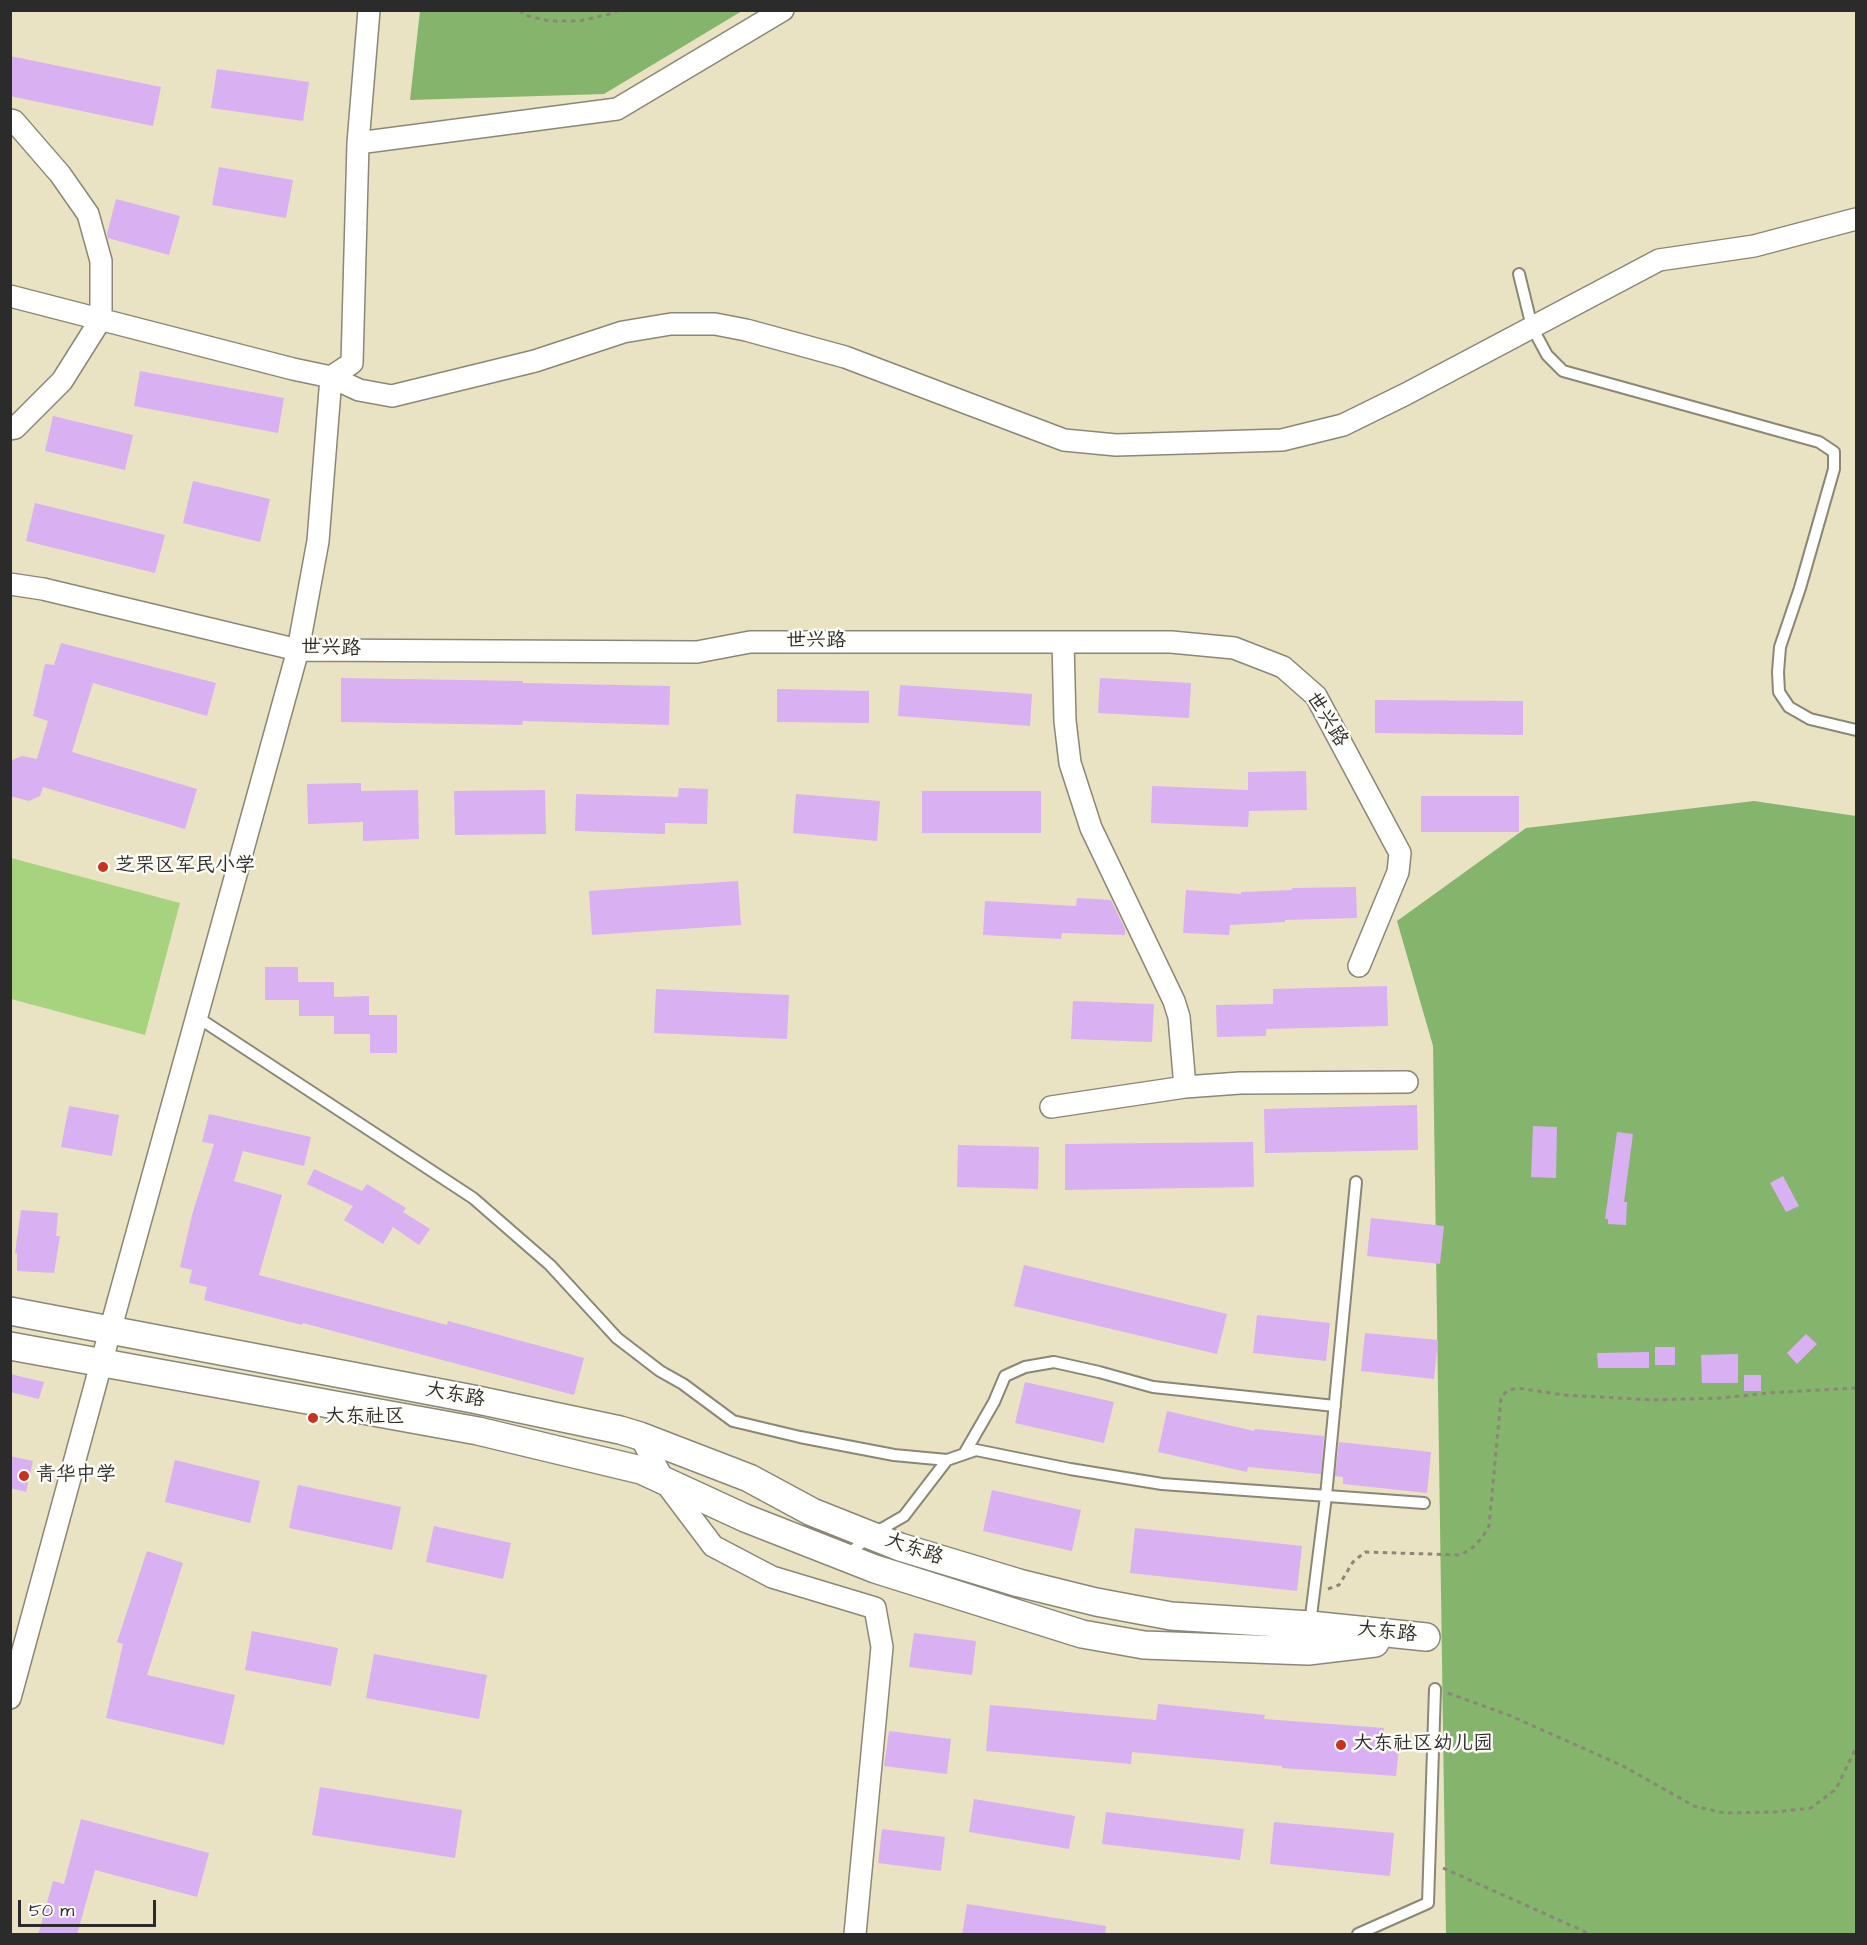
<!DOCTYPE html>
<html>
<head>
<meta charset="utf-8">
<style>
	body { margin:0 }
	#map { position:relative; width:1867px; height:1945px; overflow:hidden; background:#e9e3c3; font-family:"Architects Daughter",sans-serif }
	canvas { display:block }
	.frame { position:absolute; inset:0; border:12px solid #2b2b2b; pointer-events:none }
	.scale { position:absolute; left:18px; top:1900px; width:138px; height:27px; box-sizing:border-box; border:3px solid #2b2b2b; border-top:0; padding-left:8px; font-size:18px; line-height:21px; white-space:nowrap; color:#2b2b2b; -webkit-text-stroke:4px #fdfcf7; paint-order:stroke }
</style>
</head>
<body>
<div id="map">
<canvas width="1867" height="1945"></canvas>
<div class="frame"></div>
<div class="scale">50 m</div>
</div>
<script>
const c = document.querySelector('canvas').getContext('2d');
c.lineJoin = 'round';
function paint(path, color) {
  c.fillStyle = color;
  c.fill(path, 'evenodd');
}
function poly(rows) {
  const path = new Path2D();
  for (const r of rows) {
    path.moveTo(r[0], r[1]);
    for (let i = 2; i < r.length; i += 2) path.lineTo(r[i], r[i + 1]);
  }
  return path;
}
function trace(path, color, width, dash) {
  c.strokeStyle = color;
  c.lineWidth = width;
  c.lineCap = dash ? 'butt' : 'round';
  c.setLineDash(dash || []);
  c.stroke(path);
}
function label(font, color, halo, rows, align = 'center') {
  c.font = font + ' "Architects Daughter","LXGW WenKai TC",sans-serif';
  c.lineWidth = 5;
  c.setLineDash([]);
  c.textBaseline = 'middle';
  c.strokeStyle = halo;
  c.fillStyle = color;
  for (const [text, x, y, turn = 0] of rows) {
    c.save();
    c.translate(x, y);
    c.rotate((+turn || 0) * Math.PI / 180);
    c.textAlign = isNaN(turn) ? turn : align;
    if (halo) c.strokeText(text, 0, 0);
    c.fillText(text, 0, 0);
    c.restore();
  }
}
const green = poly([
	[11,858,180,903,145,1035,11,999]
]);
const forest = poly([
	[420,11,420,10,742,11,604,94,410,100],
	[1754,801,1856,816,1856,1934,1446,1934,1433,1046,1397,921,1526,828]
]);
const building = poly([
	[10,56,161,87,153,126,10,96],
	[217,69,309,82,303,121,211,108],
	[219,167,293,180,286,218,212,205],
	[116,199,180,216,169,255,108,238,107,234],
	[140,371,284,398,278,433,134,406],
	[53,416,133,435,125,470,45,451],
	[193,481,270,499,260,542,183,523],
	[35,503,165,535,155,573,26,541],
	[61,643,216,683,207,716,93,683,72,752,197,789,185,829,43,787,40,796,29,801,10,796,10,761,22,756,37,759,48,721,33,716,45,664,54,665],
	[341,678,523,681,523,683,670,686,669,725,523,721,522,725,341,722],
	[1100,678,1191,683,1189,718,1098,713],
	[900,685,1032,694,1030,726,898,716],
	[777,689,869,691,869,723,777,722],
	[1375,700,1523,701,1523,735,1375,733],
	[1306,771,1307,810,1249,811,1248,827,1151,823,1152,786,1248,790,1248,772],
	[361,783,361,791,418,790,419,839,363,841,363,822,308,824,307,784],
	[679,788,708,789,707,824,665,823,665,834,575,831,576,794,678,797],
	[545,790,546,834,455,835,454,791],
	[922,791,1041,791,1041,833,922,833],
	[796,794,880,801,877,841,793,833],
	[1421,796,1519,796,1519,832,1421,832],
	[738,881,741,925,592,935,589,891],
	[1356,887,1357,918,1285,920,1285,922,1230,925,1229,935,1183,933,1186,890,1241,894,1241,892,1292,890,1292,888],
	[1077,898,1111,900,1125,929,1125,935,1062,933,1061,939,983,935,985,901,1076,906],
	[265,967,298,967,298,982,334,982,334,997,369,996,369,1015,397,1015,397,1053,370,1053,370,1034,334,1034,334,1016,299,1016,299,1000,265,1000],
	[1387,986,1388,1026,1266,1029,1266,1036,1217,1037,1216,1005,1273,1004,1273,989],
	[656,989,789,995,787,1039,654,1033],
	[1073,1001,1154,1004,1152,1042,1071,1039],
	[1417,1105,1418,1150,1265,1153,1264,1109],
	[69,1106,119,1115,112,1156,61,1147],
	[209,1114,311,1137,304,1166,243,1151,234,1181,282,1195,259,1275,447,1325,448,1321,584,1358,574,1395,303,1323,302,1325,204,1300,207,1287,189,1283,192,1270,180,1267,192,1215,214,1144,202,1142],
	[1533,1126,1557,1127,1556,1178,1531,1177],
	[1617,1132,1633,1134,1624,1202,1627,1202,1626,1225,1608,1224,1608,1219,1605,1219],
	[1253,1142,1254,1187,1065,1190,1065,1144],
	[958,1145,1039,1147,1038,1189,957,1187],
	[314,1169,362,1191,367,1184,406,1208,403,1212,430,1229,419,1245,393,1227,383,1244,344,1220,353,1206,307,1184],
	[1783,1176,1799,1206,1786,1212,1770,1183],
	[21,1210,58,1213,56,1236,60,1236,54,1273,17,1271,17,1253,15,1253],
	[1371,1218,1444,1226,1440,1264,1367,1256],
	[1024,1265,1227,1314,1217,1354,1014,1306],
	[1257,1315,1330,1323,1326,1361,1253,1353],
	[1365,1333,1438,1340,1434,1379,1361,1371],
	[1806,1334,1817,1344,1797,1364,1787,1353],
	[1655,1347,1675,1347,1675,1365,1655,1365],
	[1649,1352,1649,1368,1598,1368,1597,1353],
	[1738,1354,1738,1383,1702,1383,1701,1355],
	[10,1374,44,1382,39,1399,10,1392],
	[1744,1375,1761,1375,1761,1391,1744,1391],
	[1025,1382,1114,1402,1104,1443,1015,1423],
	[1167,1411,1254,1431,1255,1429,1324,1436,1321,1474,1248,1467,1247,1472,1158,1452],
	[1339,1442,1431,1452,1427,1493,1343,1484,1343,1477,1335,1476],
	[10,1456,33,1461,26,1492,10,1488],
	[175,1460,260,1481,250,1523,165,1502],
	[298,1485,401,1507,392,1550,289,1528],
	[992,1490,1081,1510,1072,1551,983,1531],
	[434,1526,511,1543,503,1579,426,1562],
	[1135,1528,1302,1546,1297,1591,1130,1573],
	[147,1551,183,1563,147,1675,235,1695,224,1745,106,1718,123,1644,117,1642],
	[252,1631,338,1648,331,1686,245,1670],
	[914,1633,976,1641,972,1675,909,1667],
	[374,1654,487,1675,479,1719,366,1698],
	[1158,1704,1265,1715,1264,1719,1384,1728,1383,1746,1399,1747,1396,1776,1282,1768,1282,1766,1132,1752,1131,1764,986,1751,990,1705,1156,1720],
	[889,1731,951,1739,947,1774,884,1766],
	[320,1787,462,1810,455,1858,312,1835],
	[974,1799,1075,1816,1069,1849,969,1832],
	[1106,1812,1244,1829,1240,1860,1102,1844],
	[81,1819,209,1853,197,1897,95,1870,77,1935,38,1935,53,1881,64,1884],
	[1274,1822,1394,1833,1390,1876,1270,1864],
	[882,1829,945,1837,941,1871,878,1863],
	[967,1904,1106,1926,1105,1935,962,1935]
]);
const path = poly([
	[520,10,524,15,549,21,580,21,614,13,618,10],
	[1328,1589,1339,1585,1353,1562,1365,1552,1460,1555,1471,1549,1482,1538,1489,1526,1501,1398,1507,1391,1517,1388,1564,1395,1652,1400,1722,1398,1768,1393,1856,1388],
	[1448,1693,1511,1716,1623,1766,1694,1806,1724,1813,1774,1812,1811,1808,1836,1789,1856,1748],
	[1443,1868,1590,1934]
]);
const service = poly([
	[1519,274,1532,327,1547,355,1563,371,1819,442,1834,452,1834,469,1800,588,1780,647,1778,672,1779,692,1789,707,1810,719,1856,730],
	[197,1017,473,1198,550,1265,617,1338,660,1371,683,1384,733,1421,800,1437,894,1455,947,1460,976,1450,1070,1469,1162,1484,1424,1503],
	[964,1454,994,1402,1005,1376,1025,1367,1054,1362,1099,1372,1153,1387,1335,1406],
	[846,1556,871,1535,904,1516,947,1460],
	[1310,1624,1326,1496,1356,1182],
	[1358,1934,1428,1903,1435,1689]
]);
const minor = poly([
	[10,120,14,121,60,174,88,214,101,261,101,319,62,381,15,428,10,429],
	[358,143,617,109,783,10],
	[10,296,293,369,331,377,359,390,392,396,535,361,623,332,671,324,715,324,746,330,845,357,1064,440,1116,445,1282,440,1343,425,1406,394,1659,260,1754,246,1856,219],
	[10,584,43,589,298,650,697,652,750,642,1171,642,1234,648,1283,667,1316,696,1400,853,1398,872,1359,966],
	[1063,642,1065,721,1070,763,1091,828,1174,1001,1179,1017,1185,1087],
	[1051,1107,1185,1087,1240,1083,1407,1082],
	[640,1436,664,1481,713,1546,772,1577,875,1608,882,1647,855,1934],
	[10,1698,113,1320,298,650,318,541,331,377,352,363,358,143,369,10]
]);
const tertiary = poly([
	[10,1311,473,1399,620,1430,640,1436,749,1478,812,1512,900,1547,1019,1583,1096,1602,1171,1616,1310,1625,1426,1637],
	[10,1346,478,1431,641,1470,745,1518,875,1569,1082,1634,1144,1645,1308,1651,1375,1643]
]);
const markers = [
	[103,867,6,"#c8321e"],
	[313,1418,6,"#c8321e"],
	[24,1476,6,"#c8321e"],
	[1341,1745,6,"#c8321e"]
];
const streetNames = [
	["世兴路",816,642],
	["世兴路",331,649,2],
	["世兴路",1326,720,58],
	["大东路",455,1396,11],
	["大东路",914,1550,19],
	["大东路",1387,1633,6]
];
const poiNames = [
	["芝罘区军民小学",115,867],
	["大东社区",325,1418],
	["青华中学",36,1476],
	["大东社区幼儿园",1353,1745]
];
paint(green, '#a7d27e');
paint(forest, '#85b46d');
paint(building, '#d9b0f2');
trace(service, '#8a8777', 14);
trace(minor, '#8a8777', 24);
trace(tertiary, '#8a8777', 30);
trace(path, '#8a8777', 3, [4.5, 4.5]);
trace(service, '#fff', 10);
trace(minor, '#fff', 21);
trace(tertiary, '#fff', 27);
for (const [x, y, r, color] of markers) {
  const dot = new Path2D();
  dot.arc(x, y, r, 0, 2 * Math.PI);
  c.fillStyle = color;
  c.fill(dot);
  trace(dot, '#fdfcf7', 2);
}
label('20px', '#2b2b2b', '#fdfcf7', streetNames);
label('20px', '#2b2b2b', '#fdfcf7', poiNames, 'left');
</script>
</body>
</html>
